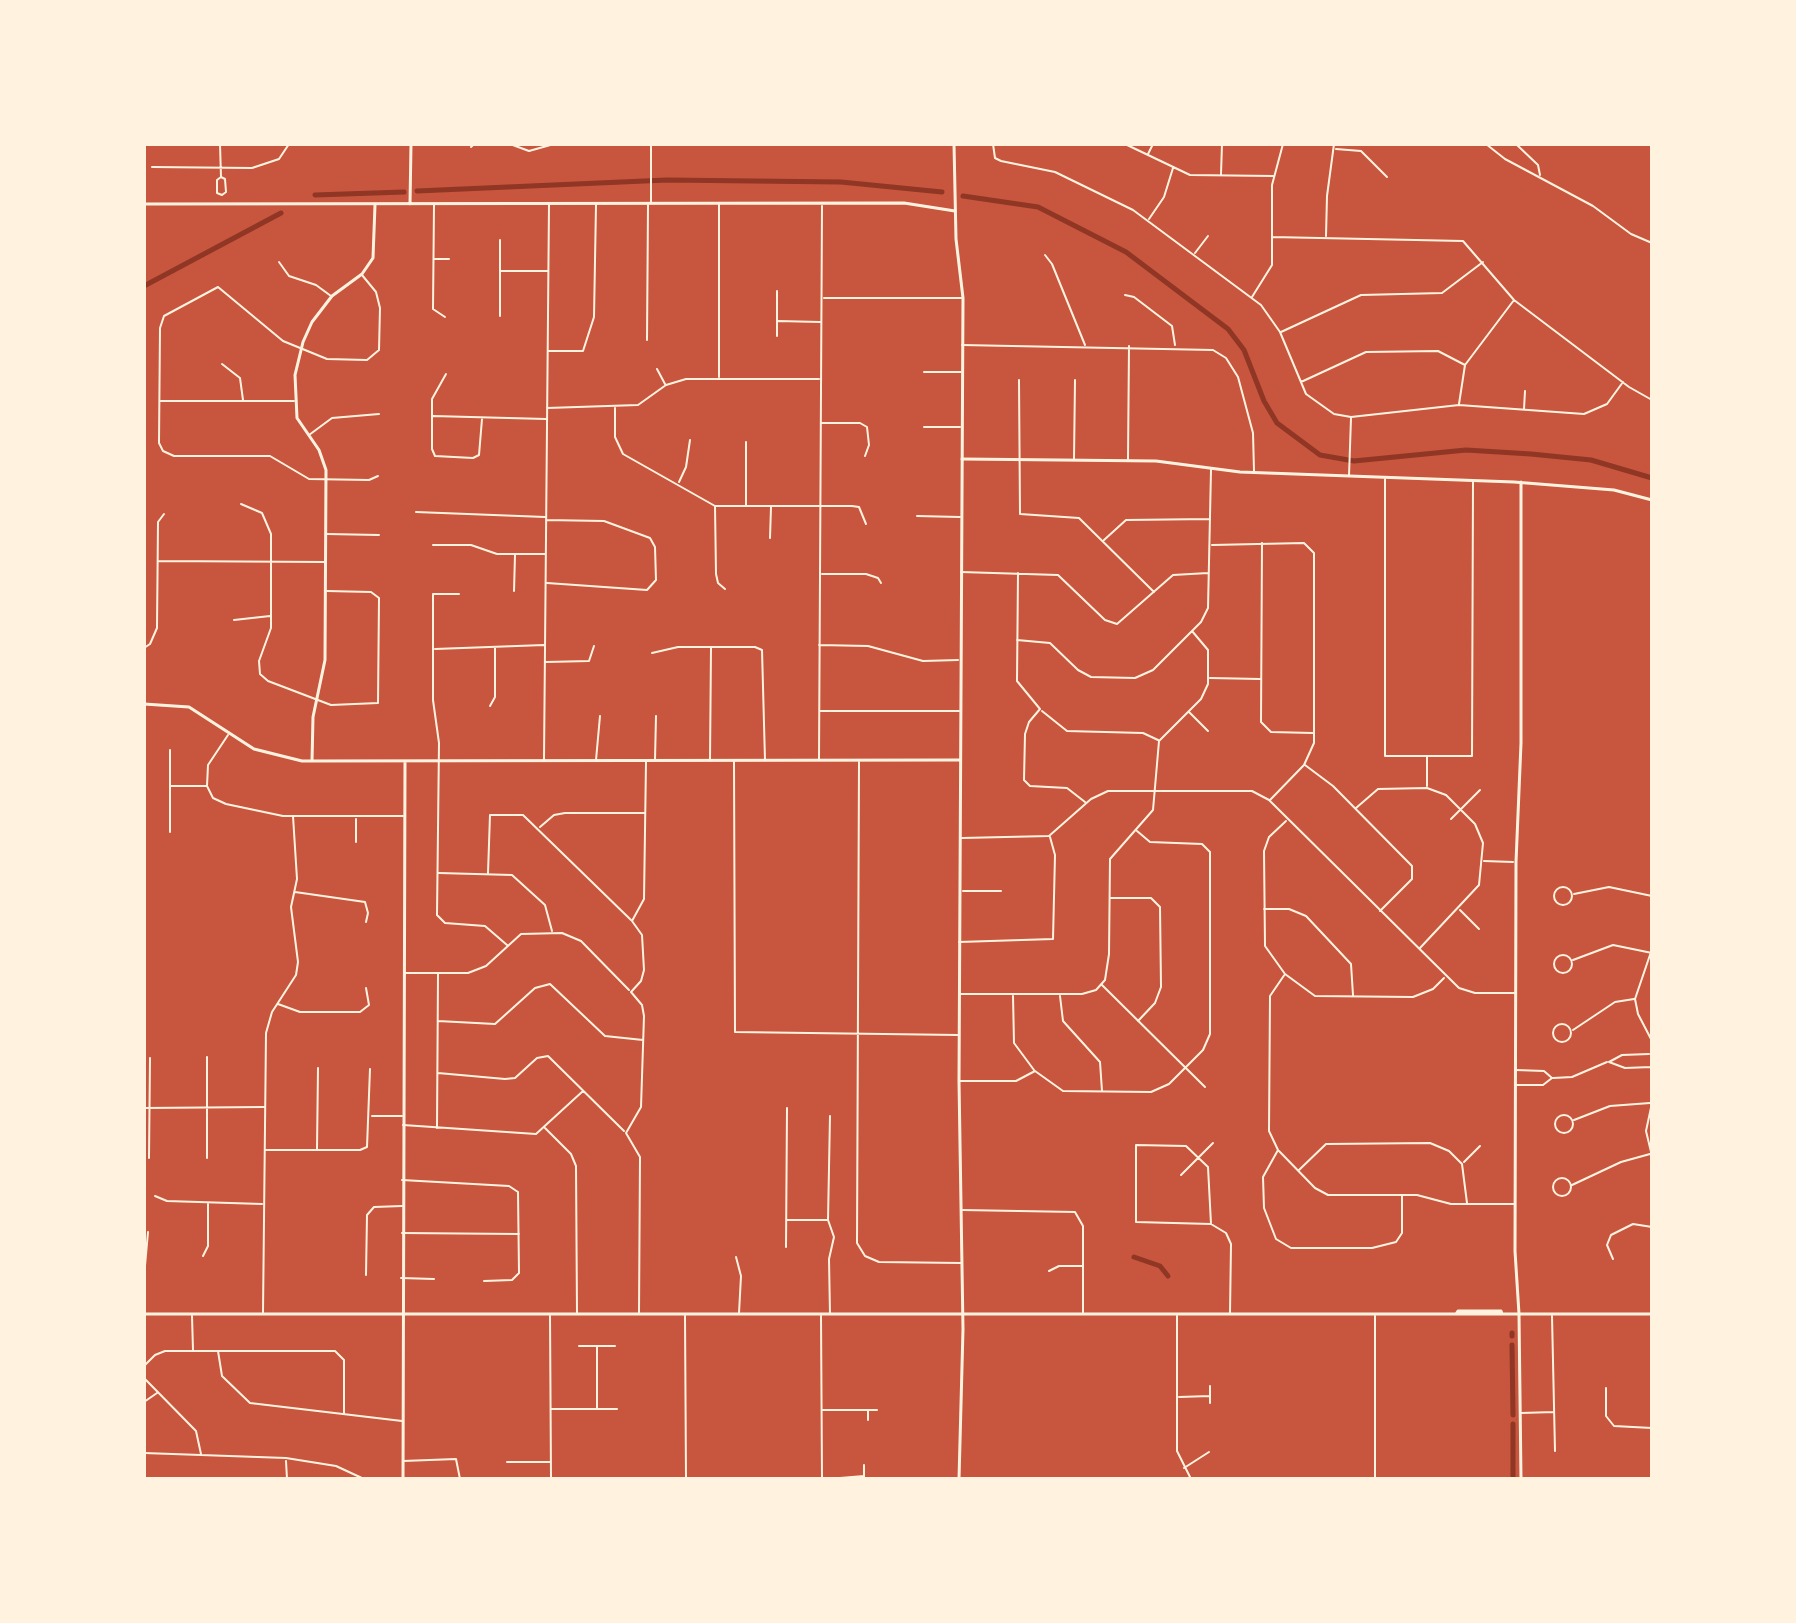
<!DOCTYPE html>
<html>
<head>
<meta charset="utf-8">
<style>
	body { margin:0 }
	#map { position:relative; width:1796px; height:1623px; overflow:hidden; background:#c8553d; font-family:Cabin,sans-serif }
	canvas { display:block }
	.frame { position:absolute; inset:0; border:146px solid #fff3e0; pointer-events:none }
</style>
</head>
<body>
<div id="map">
<canvas width="1796" height="1623"></canvas>
<div class="frame"></div>
</div>
<script>
const c = document.querySelector('canvas').getContext('2d');
c.lineJoin = 'round';
function poly(rows) {
  const path = new Path2D();
  for (const r of rows) {
    if (r.length === 3) {
      path.moveTo(r[0] + r[2], r[1]);
      path.arc(r[0], r[1], r[2], 0, 2 * Math.PI);
      continue;
    }
    path.moveTo(r[0], r[1]);
    for (let i = 2; i < r.length; i += 2) path.lineTo(r[i], r[i + 1]);
  }
  return path;
}
function trace(path, color, width, dash) {
  c.strokeStyle = color;
  c.lineWidth = width;
  c.lineCap = dash ? 'butt' : 'round';
  c.setLineDash(dash || []);
  c.stroke(path);
}
const canal = poly([
	[417,191,667,180,841,182,942,192],
	[315,195,404,192],
	[963,196,1038,207,1126,252,1228,329,1244,350,1264,401,1277,423,1320,455,1354,461,1466,450,1531,454,1591,460,1652,478],
	[144,286,281,213],
	[1134,1257,1160,1266,1168,1276],
	[1512,1333,1512,1336],
	[1512,1345,1513,1415],
	[1513,1424,1513,1479]
]);
const minor = poly([
	[220,144,221,177,217,180,217,193,222,195,226,192,225,179,221,177],
	[510,144,529,151,554,144],
	[993,144,995,158,1001,161,1055,172,1133,210,1261,305,1280,332,1306,394,1334,414,1351,417,1459,405,1584,414,1607,404,1623,382],
	[1125,144,1190,175,1273,176],
	[1486,144,1505,159,1593,206,1631,234,1652,243],
	[1516,144,1538,165,1540,175],
	[471,147,474,144],
	[1336,149,1361,151,1387,177],
	[1148,154,1153,144],
	[152,167,252,168,279,159,289,144],
	[1221,174,1222,144],
	[651,203,651,144],
	[434,205,433,309,445,317],
	[1149,219,1164,197,1173,168],
	[1326,236,1327,196,1334,144],
	[1272,237,1463,241,1514,300,1629,387,1652,400],
	[1195,253,1208,236],
	[1045,255,1052,264,1085,345],
	[435,259,449,259],
	[279,262,289,276,316,285,331,296],
	[501,271,547,271],
	[362,275,376,292,380,308,379,350,367,360,327,359,283,341,218,287,164,316,160,328,159,443,163,451,174,456,270,456,309,479,369,480,378,476],
	[1125,295,1134,297,1172,326,1175,345],
	[1252,297,1272,265,1272,185,1283,144],
	[824,298,962,298],
	[500,316,500,240],
	[778,321,820,322],
	[1281,332,1361,295,1442,293,1483,262],
	[777,336,777,291],
	[647,340,648,205],
	[962,345,1213,350,1226,358,1238,377,1253,433,1254,471],
	[549,351,583,351,594,317,596,205],
	[222,364,240,378,243,400],
	[657,369,665,384],
	[924,372,961,372],
	[446,374,432,399,432,449,435,456,473,458,479,455,482,419],
	[719,377,719,204],
	[1019,380,1020,514,1079,518,1154,592],
	[1301,382,1366,352,1438,351,1465,365],
	[161,401,294,401],
	[1459,404,1465,365,1514,300],
	[547,408,638,405,666,385,686,379,819,379],
	[615,408,615,437,623,454,715,506,852,506,859,507,866,524],
	[1524,409,1525,391],
	[433,416,546,419],
	[821,423,860,423,867,427,869,445,865,456],
	[924,427,960,427],
	[309,435,332,418,379,414],
	[1074,459,1075,380],
	[1128,459,1129,346],
	[1349,476,1351,418],
	[1385,479,1385,756,1472,756,1473,482],
	[679,482,686,467,690,440],
	[241,504,262,513,271,534,271,628,259,661,260,674,268,681,331,705,378,703,379,598,371,592,327,591],
	[746,505,746,442],
	[715,506,716,574,718,583,725,589],
	[416,512,545,517],
	[917,516,960,517],
	[546,520,604,521,650,538,655,547,656,580,647,590,547,583],
	[327,534,379,535],
	[770,538,771,507],
	[1104,540,1126,520,1209,519],
	[1262,543,1261,722,1271,732,1313,733],
	[433,545,471,545,497,554,545,554],
	[1212,545,1304,543,1314,553,1314,743,1304,765,1270,800],
	[158,561,325,562],
	[961,572,1058,575,1105,620,1117,624,1173,575,1208,573],
	[1018,573,1017,681,1040,709,1029,722,1025,734,1024,780,1030,786,1067,788,1085,802],
	[822,574,866,574,878,578,881,583],
	[514,591,515,555],
	[459,594,433,594,433,700,439,743,437,915,445,923,485,926,507,945],
	[234,620,270,616],
	[1017,640,1050,643,1078,670,1091,677,1135,678,1153,670,1201,622,1208,608,1211,470],
	[819,645,868,646,923,661,958,660],
	[144,648,150,644,157,628,158,522,164,514],
	[435,649,544,645],
	[652,653,678,647,755,647,762,650,765,760],
	[546,662,589,661,594,646],
	[1210,678,1260,679],
	[490,706,495,697,495,648],
	[820,711,959,711],
	[1042,711,1067,731,1143,733,1158,740],
	[1189,712,1208,731],
	[819,759,822,206],
	[544,760,549,204],
	[596,760,600,716],
	[655,760,656,716],
	[710,760,711,647],
	[734,762,735,1032,958,1035],
	[859,762,857,1243,865,1256,879,1262,961,1263],
	[1305,765,1333,786,1412,866,1412,879,1380,911],
	[170,786,207,786,213,798,226,804,283,816,403,816],
	[207,786,208,765,228,735],
	[1427,786,1427,757],
	[1356,808,1378,789,1427,788,1446,795,1475,824,1483,843,1479,885,1420,948],
	[1451,819,1480,790],
	[1286,821,1269,837,1264,851,1265,946,1285,974,1315,996,1413,997,1433,989,1444,978],
	[540,827,554,815,565,813,644,813],
	[170,832,170,750],
	[962,838,1049,836,1091,799,1108,791,1252,791,1269,800,1459,988,1475,993,1514,993],
	[356,842,356,819],
	[1484,861,1513,862],
	[439,873,512,875,545,905,552,931],
	[488,873,490,815,523,815,631,920],
	[1563,896,9],
	[963,891,1001,891],
	[295,892,365,902,368,913,366,922],
	[1574,894,1609,887,1652,896],
	[1111,898,1151,898,1160,907,1161,987,1155,1003,1138,1021],
	[1264,909,1289,909,1306,916,1351,964,1353,995],
	[1460,910,1479,929],
	[959,942,1053,939,1055,855,1050,837],
	[1652,949,1635,999,1638,1014,1651,1039,1652,1103,1646,1131,1652,1156],
	[1563,964,9],
	[1573,960,1613,945,1652,953],
	[405,973,468,973,486,966,521,934,562,933,581,941,629,990],
	[1285,974,1270,996,1269,1131,1278,1150,1263,1177,1264,1208,1276,1239,1291,1248,1372,1248,1396,1242,1402,1233,1402,1195],
	[1102,985,1205,1087],
	[960,994,1082,994,1096,990,1105,980,1109,954,1110,859,1153,810,1159,741,1201,699,1208,684,1208,650,1192,631],
	[1013,996,1014,1043,1034,1070],
	[1060,996,1063,1021,1100,1062,1102,1091],
	[278,1004,300,1012,360,1012,369,1005,366,988],
	[438,1021,495,1024,535,988,550,984,605,1036,643,1040],
	[1562,1033,9],
	[1573,1030,1615,1002,1634,999],
	[1649,1054,1622,1055,1609,1062,1625,1068,1651,1067],
	[1516,1070,1544,1071,1552,1078,1543,1085,1517,1085],
	[438,1073,505,1079,515,1078,537,1058,548,1056,624,1131],
	[1553,1078,1572,1077,1607,1062],
	[960,1081,1016,1081,1035,1071,1063,1091,1151,1092,1169,1084,1203,1050,1210,1034,1210,852,1202,844,1150,842,1137,831],
	[144,1108,264,1107],
	[1564,1124,9],
	[372,1116,402,1116],
	[830,1116,828,1220,834,1237,829,1259,830,1314],
	[1574,1120,1610,1106,1650,1103],
	[403,1125,536,1134,583,1091],
	[437,1128,438,974],
	[545,1128,571,1154,576,1166,577,1313],
	[317,1149,318,1068],
	[266,1150,360,1150,367,1147,370,1069],
	[1279,1151,1315,1188,1328,1195,1417,1195,1451,1204,1514,1204],
	[149,1158,150,1058],
	[207,1158,207,1057],
	[1464,1162,1480,1146],
	[1299,1170,1326,1144,1430,1143,1449,1151,1462,1164,1467,1203],
	[1181,1175,1213,1143],
	[1562,1187,9],
	[402,1180,509,1186,518,1192,519,1273,512,1280,484,1281],
	[1572,1185,1621,1162,1650,1154],
	[155,1196,167,1201,262,1204],
	[962,1210,1075,1212,1083,1226,1083,1314],
	[787,1220,828,1220],
	[1211,1224,1136,1222,1136,1145,1186,1146,1208,1167,1211,1224,1226,1233,1231,1244,1230,1313],
	[402,1233,519,1234],
	[786,1247,787,1108],
	[203,1256,208,1246,208,1203],
	[736,1257,741,1276,739,1313],
	[1613,1259,1607,1245,1611,1235,1633,1224,1652,1227],
	[1049,1271,1059,1266,1082,1266],
	[366,1275,367,1215,374,1207,402,1206],
	[144,1277,148,1232],
	[401,1278,434,1279],
	[263,1313,266,1033,272,1012,296,975,298,962,291,907,297,879,293,816],
	[639,1313,640,1157,626,1133,641,1107,644,1016,642,1005,631,992,641,981,644,970,642,935,632,921,644,899,646,762],
	[192,1316,193,1350],
	[550,1316,551,1479],
	[685,1316,686,1479],
	[821,1316,822,1479],
	[1177,1316,1177,1451,1191,1479],
	[1375,1316,1375,1479],
	[1552,1316,1555,1451],
	[579,1346,615,1346],
	[597,1346,597,1408],
	[218,1351,222,1376,250,1403,402,1421],
	[144,1366,155,1355,165,1351,335,1351,344,1360,344,1414],
	[144,1378,196,1431,201,1454],
	[1606,1388,1606,1416,1614,1426,1652,1428],
	[1179,1397,1210,1396],
	[144,1402,157,1393],
	[1210,1403,1210,1386],
	[552,1409,617,1409],
	[823,1410,877,1410],
	[868,1410,868,1420],
	[1521,1413,1554,1412],
	[144,1453,286,1458,336,1466,364,1479],
	[286,1461,287,1479],
	[403,1461,456,1459,460,1479],
	[507,1462,550,1462],
	[864,1465,864,1479],
	[1184,1468,1209,1452],
	[828,1479,864,1476]
]);
const tertiary = poly([
	[144,204,904,203,955,211],
	[410,204,411,144],
	[962,459,1156,461,1240,472,1514,482,1614,490,1652,500],
	[144,704,189,707,254,749,302,761,959,760],
	[312,761,313,717,325,660,326,470,319,450,297,418,295,375,303,342,312,322,332,296,362,274,373,258,375,205],
	[1519,1314,1515,1251,1516,862,1521,743,1521,482],
	[403,1479,405,761]
]);
const secondary = poly([
	[954,144,956,239,963,298,959,1081,963,1329,959,1479],
	[144,1314,1652,1314],
	[1456,1314,1458,1311,1501,1311,1502,1314],
	[1519,1314,1521,1479]
]);
trace(canal, '#8f3625', 5);
trace(minor, '#fff3e0', 2);
trace(tertiary, '#fff3e0', 3);
trace(secondary, '#fff3e0', 3);
</script>
</body>
</html>
